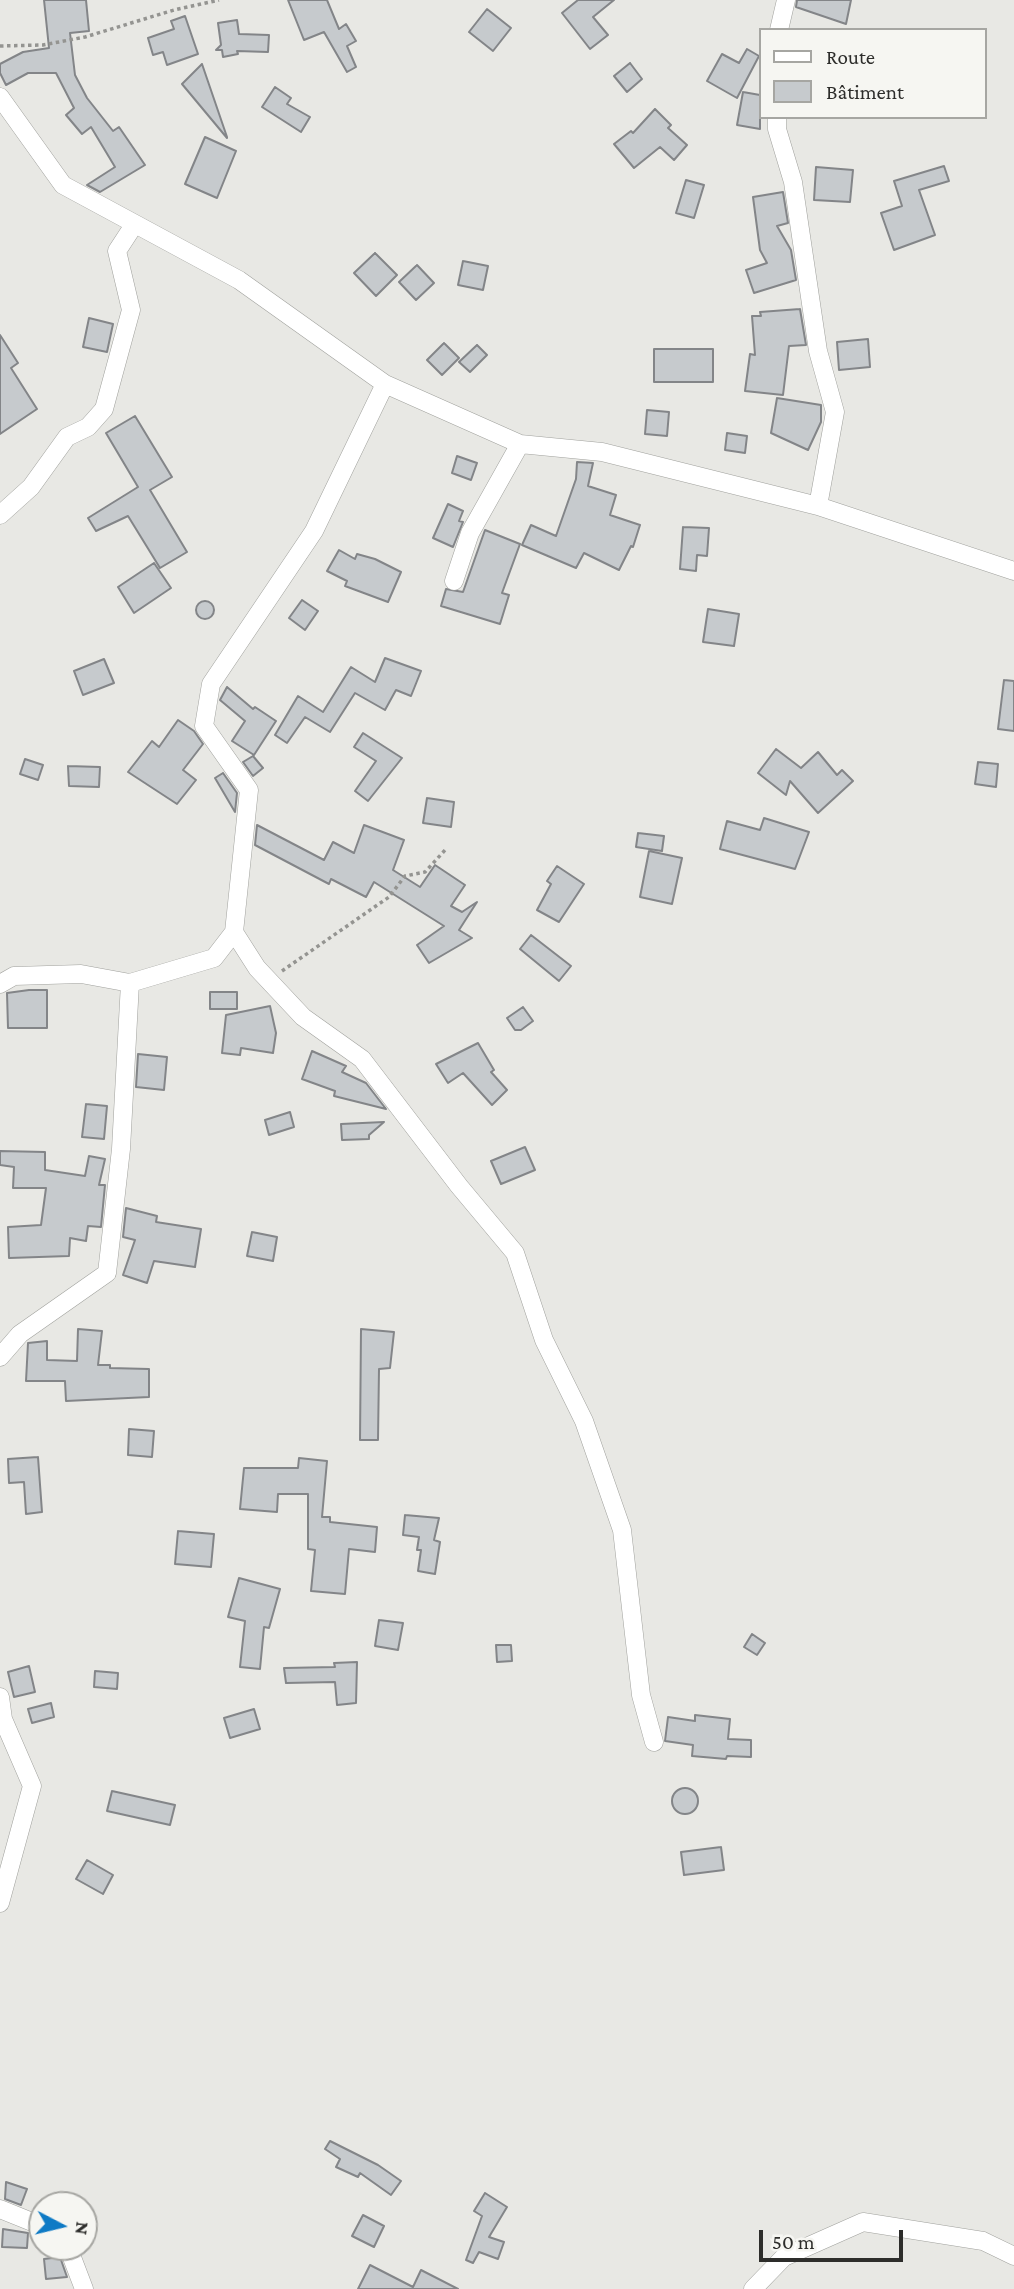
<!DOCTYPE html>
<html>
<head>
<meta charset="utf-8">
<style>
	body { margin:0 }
	#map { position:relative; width:1014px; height:2289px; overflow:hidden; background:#e8e8e4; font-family:"Crimson Pro",serif }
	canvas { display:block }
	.legend { position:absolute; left:759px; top:28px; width:228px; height:91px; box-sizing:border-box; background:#f6f6f2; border:2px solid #a6a6a2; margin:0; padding:9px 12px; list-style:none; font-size:21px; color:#2d2d2b }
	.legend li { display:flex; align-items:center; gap:14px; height:35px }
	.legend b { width:35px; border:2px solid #a6a6a2 }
	.north { position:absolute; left:28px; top:2191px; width:70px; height:70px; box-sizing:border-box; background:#f6f6f2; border:2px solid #a6a6a2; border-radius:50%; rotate:97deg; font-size:19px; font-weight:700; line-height:28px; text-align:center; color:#2d2d2b }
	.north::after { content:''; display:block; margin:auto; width:24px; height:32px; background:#0e7ac5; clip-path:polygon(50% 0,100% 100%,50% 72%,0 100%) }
	.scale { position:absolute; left:759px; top:2230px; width:144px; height:32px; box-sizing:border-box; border:4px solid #2d2d2b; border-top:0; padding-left:9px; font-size:21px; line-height:24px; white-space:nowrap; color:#2d2d2b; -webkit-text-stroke:5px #f6f6f2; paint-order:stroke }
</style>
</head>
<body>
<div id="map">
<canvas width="1014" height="2289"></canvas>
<ul class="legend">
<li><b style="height:9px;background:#fff"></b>Route</li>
<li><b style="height:19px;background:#c6cacd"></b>Bâtiment</li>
</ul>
<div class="north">N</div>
<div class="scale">50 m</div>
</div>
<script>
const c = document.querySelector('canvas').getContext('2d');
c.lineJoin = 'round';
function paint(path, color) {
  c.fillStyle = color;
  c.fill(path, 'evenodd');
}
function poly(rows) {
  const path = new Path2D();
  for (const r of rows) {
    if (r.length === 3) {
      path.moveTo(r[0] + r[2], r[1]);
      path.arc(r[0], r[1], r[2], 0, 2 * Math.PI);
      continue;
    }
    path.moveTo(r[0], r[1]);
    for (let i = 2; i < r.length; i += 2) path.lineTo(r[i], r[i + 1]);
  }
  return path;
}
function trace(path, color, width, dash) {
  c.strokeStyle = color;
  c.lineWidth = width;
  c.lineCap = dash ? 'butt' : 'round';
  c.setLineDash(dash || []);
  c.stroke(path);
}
const building = poly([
	[44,0,86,0,89,31,70,33,75,75,87,98,113,131,119,127,145,165,100,192,87,185,115,167,91,127,82,134,66,115,74,108,56,73,28,73,6,85,0,73,0,64,23,52,49,48,44,0],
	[288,0,327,0,339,29,346,24,356,41,347,46,356,67,347,72,324,32,304,40,288,0],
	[578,0,614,0,593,17,608,35,590,49,562,13,578,0],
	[797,0,851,0,846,24,796,7,797,0],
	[487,9,511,28,493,51,469,32,487,9],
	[185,16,198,54,167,65,163,52,153,55,148,38,174,29,171,21,185,16],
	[237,20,239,34,269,35,268,52,237,51,238,54,223,57,222,50,216,50,221,45,218,23,237,20],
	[747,49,759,56,737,98,707,81,722,54,739,63,747,49],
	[630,63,642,79,627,92,614,76,630,63],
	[202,64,227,137,227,138,182,84,202,64],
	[275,87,291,98,287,104,310,117,301,132,262,107,275,87],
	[743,92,760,95,760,129,737,125,743,92],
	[655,109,671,125,668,128,687,145,674,160,660,147,634,168,614,144,631,131,633,133,655,109],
	[205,137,236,151,217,198,185,184,205,137],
	[944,166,949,181,919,190,935,235,894,250,881,213,902,206,894,181,944,166],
	[816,167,853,170,850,202,814,200,816,167],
	[686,180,704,185,694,218,676,213,686,180],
	[783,192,788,223,777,226,791,250,796,280,754,293,746,270,767,263,760,250,753,197,783,192],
	[375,253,397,275,376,296,354,273,375,253],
	[463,261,488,266,483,290,458,285,463,261],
	[417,265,434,283,416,300,399,282,417,265],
	[800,309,806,345,789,346,783,395,745,391,750,354,755,355,752,316,761,316,760,312,800,309],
	[89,318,113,324,107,352,83,347,89,318],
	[0,335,18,363,11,368,37,409,0,434,0,335],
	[868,339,870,367,839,370,837,342,868,339],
	[444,343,459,358,442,375,427,360,444,343],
	[477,345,487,355,470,372,459,362,477,345],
	[654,349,713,349,713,382,654,382,654,349],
	[777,398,821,405,821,422,808,450,771,433,777,398],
	[647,410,669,412,667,436,645,434,647,410],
	[135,416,172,477,150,490,187,552,160,568,128,516,96,531,88,518,138,487,106,433,135,416],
	[727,433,747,436,745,453,725,450,727,433],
	[457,456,477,463,471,480,452,473,457,456],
	[577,462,593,463,588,486,616,495,610,515,640,525,633,547,631,546,619,570,584,553,576,568,522,545,531,525,556,536,576,479,577,462],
	[448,504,463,511,459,521,463,522,453,547,433,538,448,504],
	[683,527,709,528,707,556,697,555,696,571,680,569,683,527],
	[485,530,520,544,502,593,509,595,500,624,441,606,446,589,463,592,485,530],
	[339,550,355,559,357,554,375,559,401,572,388,602,345,586,347,581,327,571,339,550],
	[154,563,171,588,134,613,118,587,154,563],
	[302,600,318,611,305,630,289,618,302,600],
	[205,610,9],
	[708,609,739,614,734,646,703,642,708,609],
	[385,658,421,671,411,696,396,690,385,710,355,693,330,732,305,717,287,743,275,735,298,696,323,712,351,667,375,682,385,658],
	[104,659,114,683,83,695,74,671,104,659],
	[1004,680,1014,681,1014,731,998,729,1004,680],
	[227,687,253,709,255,707,276,721,254,755,232,741,245,721,220,700,227,687],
	[178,720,194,731,203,744,183,770,196,780,177,804,128,772,152,741,159,747,178,720],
	[363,733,402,758,368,801,355,791,376,761,354,747,363,733],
	[776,749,801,768,818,752,837,775,842,770,853,781,818,813,790,781,786,795,758,773,776,749],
	[253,756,263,768,253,776,243,762,253,756],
	[25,759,43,765,38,780,20,774,25,759],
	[978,762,998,764,996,787,975,784,978,762],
	[68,766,100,767,99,787,69,786,68,766],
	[223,773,237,793,235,812,215,778,223,773],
	[427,798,454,802,451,827,423,823,427,798],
	[764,818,809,832,795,869,720,849,727,821,760,830,764,818],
	[257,825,324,860,333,842,354,853,364,825,404,840,393,870,420,887,435,865,465,885,451,906,462,912,477,902,459,930,472,938,429,963,417,945,444,926,374,882,366,897,331,879,329,884,255,845,257,825],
	[638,833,664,836,662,851,636,847,638,833],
	[649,851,682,858,672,904,640,897,649,851],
	[557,866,584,884,559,922,537,910,551,884,547,881,557,866],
	[531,935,571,966,559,981,520,949,531,935],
	[29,990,47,990,47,1028,8,1028,7,993,29,990],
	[210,992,237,992,237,1009,210,1009,210,992],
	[270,1006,276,1033,273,1053,241,1048,240,1055,222,1053,226,1015,270,1006],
	[523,1007,533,1021,521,1030,515,1030,507,1018,523,1007],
	[478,1043,494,1070,491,1072,507,1090,492,1105,463,1073,448,1083,436,1064,478,1043],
	[312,1051,346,1066,342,1072,366,1083,386,1109,334,1096,335,1091,302,1079,312,1051],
	[138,1054,167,1057,164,1090,136,1087,138,1054],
	[86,1104,107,1106,104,1139,82,1137,86,1104],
	[290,1112,294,1127,269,1135,265,1120,290,1112],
	[384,1122,369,1135,369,1139,342,1140,341,1124,384,1122],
	[525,1147,535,1170,501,1184,491,1161,525,1147],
	[0,1151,45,1152,45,1170,85,1176,89,1156,105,1159,99,1185,105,1185,101,1227,88,1226,86,1241,70,1238,69,1256,9,1258,8,1227,41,1225,46,1188,13,1188,14,1167,0,1165,0,1151],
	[126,1208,157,1216,156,1222,201,1229,195,1267,154,1261,147,1283,123,1275,135,1240,123,1237,126,1208],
	[252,1232,277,1237,273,1261,247,1256,252,1232],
	[78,1329,102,1331,98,1365,110,1365,110,1368,149,1369,149,1397,66,1401,65,1381,26,1381,28,1343,47,1341,47,1360,77,1361,78,1329],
	[361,1329,394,1332,390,1368,379,1369,378,1440,360,1440,361,1329],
	[129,1429,154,1431,152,1457,128,1455,129,1429],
	[38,1457,42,1512,26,1514,24,1482,9,1483,8,1459,38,1457],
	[299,1458,327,1461,322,1517,330,1517,330,1522,377,1527,375,1552,349,1549,345,1594,311,1591,315,1550,308,1549,308,1494,278,1494,277,1512,240,1509,244,1468,298,1468,299,1458],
	[405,1515,439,1518,434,1540,440,1542,435,1574,418,1571,421,1550,417,1550,419,1537,403,1535,405,1515],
	[178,1531,214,1534,211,1567,175,1564,178,1531],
	[239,1578,280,1589,269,1628,264,1627,260,1669,240,1667,245,1621,228,1617,239,1578],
	[379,1620,403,1623,398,1650,375,1646,379,1620],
	[752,1634,765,1643,757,1655,744,1647,752,1634],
	[496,1645,511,1645,512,1661,497,1662,496,1645],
	[357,1662,356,1703,337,1705,335,1682,286,1683,284,1668,335,1667,334,1663,357,1662],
	[29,1666,35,1692,14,1697,8,1672,29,1666],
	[95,1671,118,1673,117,1689,94,1687,95,1671],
	[51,1703,54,1717,32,1723,28,1709,51,1703],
	[254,1709,260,1729,230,1738,224,1718,254,1709],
	[695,1715,730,1719,728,1739,751,1740,751,1757,727,1756,726,1759,692,1756,693,1745,665,1741,668,1717,695,1721,695,1715],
	[685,1801,13],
	[112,1791,175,1805,170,1825,107,1811,112,1791],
	[721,1847,724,1870,684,1875,681,1852,721,1847],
	[87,1860,113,1875,103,1894,76,1879,87,1860],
	[330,2141,378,2165,401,2181,391,2195,360,2173,358,2177,336,2167,340,2159,325,2149,330,2141],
	[6,2182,27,2189,21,2205,5,2199,6,2182],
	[485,2193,507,2207,489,2237,504,2242,498,2259,479,2252,473,2263,466,2260,482,2216,474,2211,485,2193],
	[363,2215,384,2226,374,2247,352,2236,363,2215],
	[3,2229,28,2233,27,2248,2,2247,3,2229],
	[60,2257,67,2277,46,2279,44,2259,60,2257],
	[370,2265,413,2287,421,2270,458,2289,358,2289,370,2265]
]);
const path = poly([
	[0,46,43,45,85,37,174,10,219,0],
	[282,971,389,897,405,876,425,872,446,849]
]);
const minor = poly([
	[779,30,786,0],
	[0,97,63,185,239,280,385,384,520,444,602,452,818,506,1014,571],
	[777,117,777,129,793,182,818,351,835,412,818,506],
	[0,515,31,487,67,437,88,427,104,409,131,310,117,251,134,225],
	[454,581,470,533,520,444],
	[234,932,257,968,303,1017,362,1059,459,1186,515,1253,544,1340,584,1421,622,1530,641,1695,654,1742],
	[0,984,14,976,81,974,130,983,214,958,234,932,249,790,204,726,211,684,314,531,385,384],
	[0,1357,20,1334,107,1273,121,1149,130,983],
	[0,1697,3,1719,32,1786,0,1903],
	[0,2209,42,2226],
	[68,2247,84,2289],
	[753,2289,784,2257,863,2222,983,2241,1014,2256]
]);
paint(building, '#c6cacd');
trace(building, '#838588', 2);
trace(minor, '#a0a19d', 19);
trace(path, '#949491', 3.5, [3.5, 3.5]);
trace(minor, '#fff', 18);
</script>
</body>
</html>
